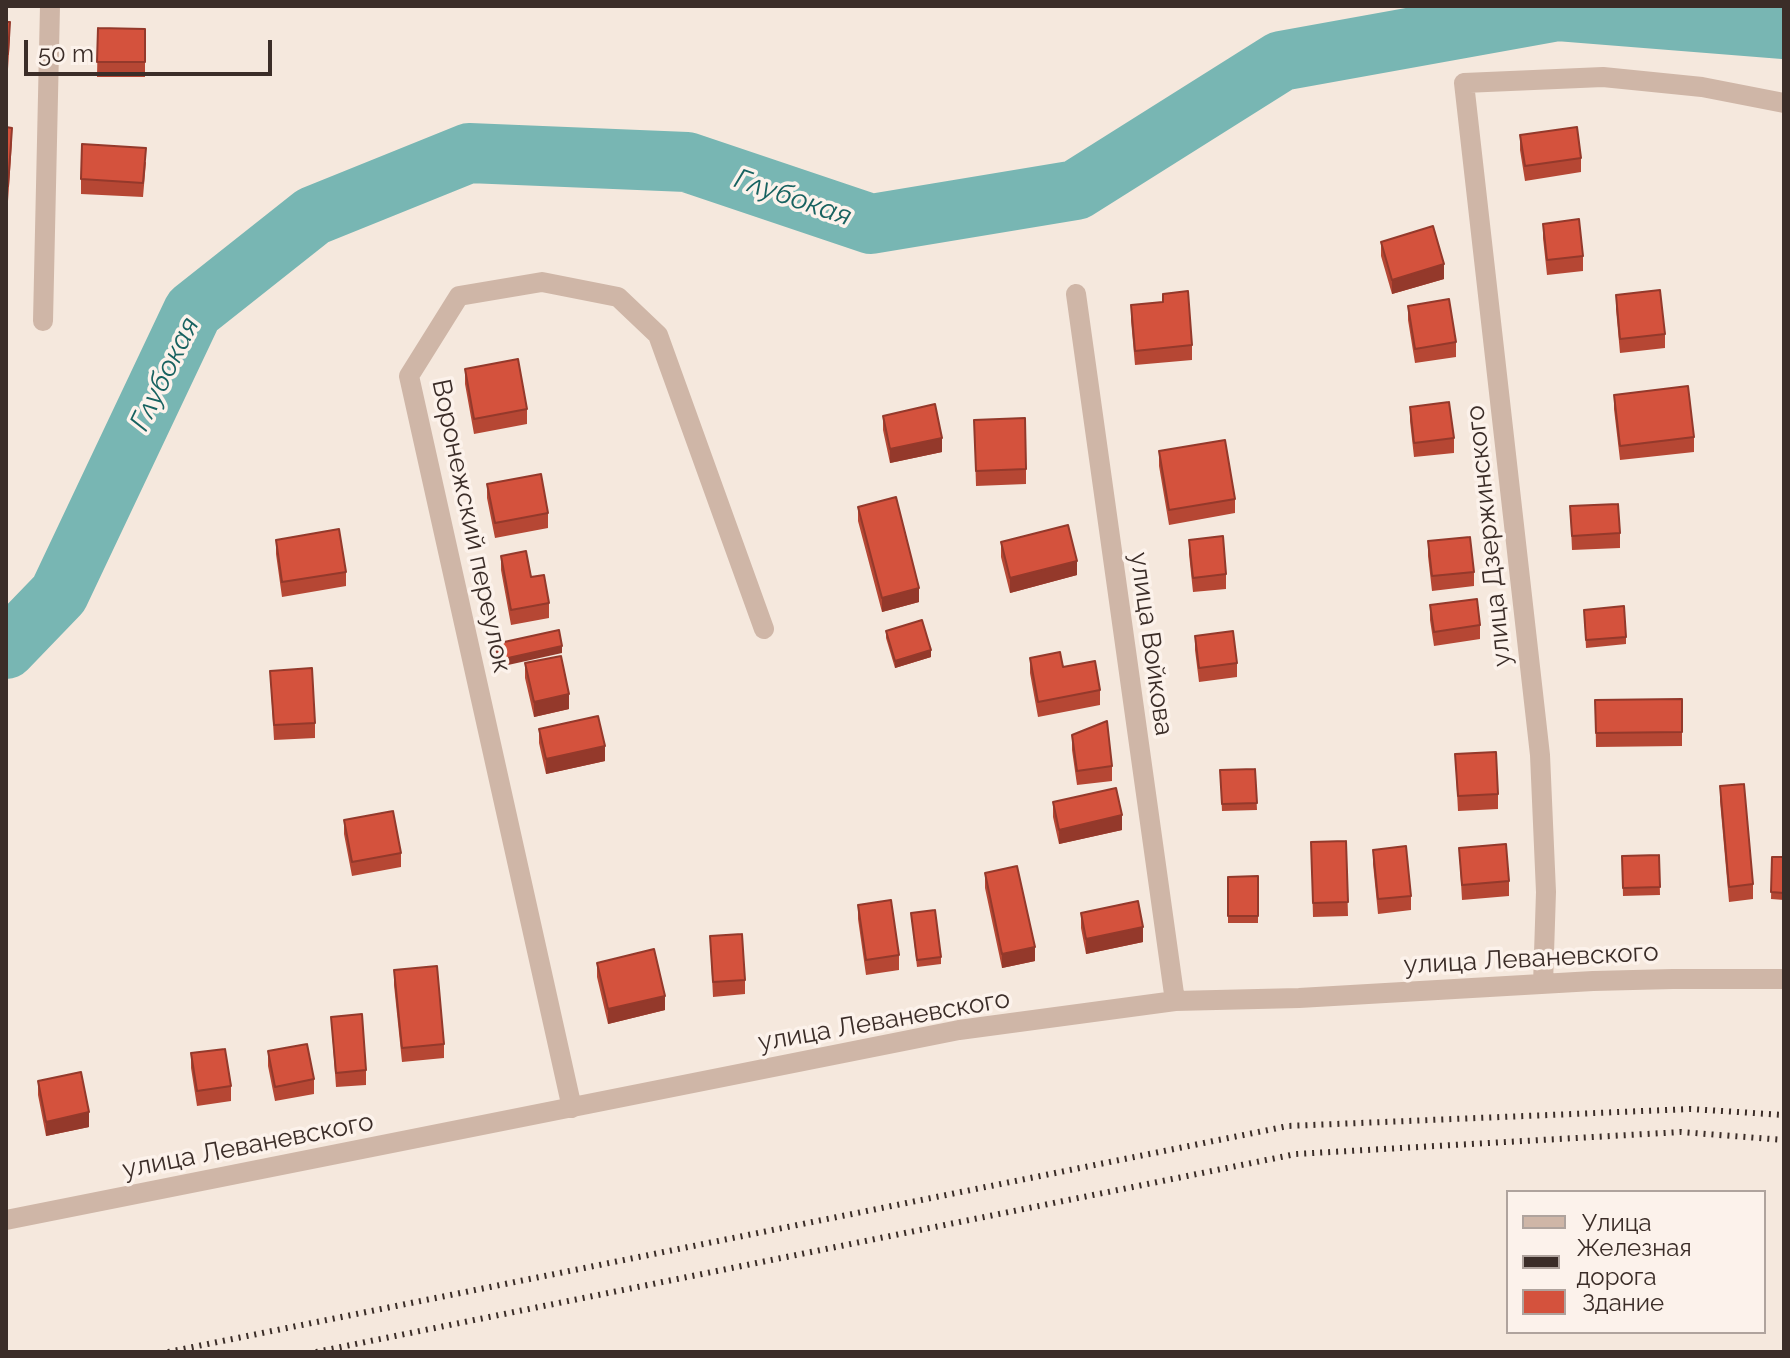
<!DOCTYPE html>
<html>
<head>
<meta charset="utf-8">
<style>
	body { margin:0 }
	#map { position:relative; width:1790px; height:1358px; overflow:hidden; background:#f5e8dd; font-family:Raleway,sans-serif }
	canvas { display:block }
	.frame { position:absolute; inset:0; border:8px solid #3b2d28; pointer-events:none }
	.legend { position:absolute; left:1506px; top:1190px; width:260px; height:144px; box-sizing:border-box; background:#fcf2eb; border:2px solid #afa39d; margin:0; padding:10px 14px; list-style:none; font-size:24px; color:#3b2d28 }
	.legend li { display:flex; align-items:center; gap:16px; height:40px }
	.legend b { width:40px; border:2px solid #afa39d }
	.scale { position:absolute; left:24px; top:40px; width:248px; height:36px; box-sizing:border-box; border:4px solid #3b2d28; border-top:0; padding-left:10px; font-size:24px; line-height:28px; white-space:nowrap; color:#3b2d28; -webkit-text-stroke:6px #fcf2eb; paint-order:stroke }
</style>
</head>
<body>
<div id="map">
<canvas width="1790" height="1358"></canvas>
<div class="frame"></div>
<ul class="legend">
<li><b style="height:10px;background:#cfb6a7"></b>Улица</li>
<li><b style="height:10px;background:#3b2d28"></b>Железная дорога</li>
<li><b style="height:22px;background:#d4523d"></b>Здание</li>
</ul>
<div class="scale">50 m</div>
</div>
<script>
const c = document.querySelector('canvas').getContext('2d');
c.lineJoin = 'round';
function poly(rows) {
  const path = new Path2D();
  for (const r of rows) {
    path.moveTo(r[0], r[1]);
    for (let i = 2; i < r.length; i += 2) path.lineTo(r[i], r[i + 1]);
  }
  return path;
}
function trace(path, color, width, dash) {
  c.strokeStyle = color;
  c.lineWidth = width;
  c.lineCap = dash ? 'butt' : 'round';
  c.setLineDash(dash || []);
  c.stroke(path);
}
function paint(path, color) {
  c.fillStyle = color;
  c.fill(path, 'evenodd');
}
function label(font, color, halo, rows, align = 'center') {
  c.font = font + ' Raleway,sans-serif';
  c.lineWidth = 7;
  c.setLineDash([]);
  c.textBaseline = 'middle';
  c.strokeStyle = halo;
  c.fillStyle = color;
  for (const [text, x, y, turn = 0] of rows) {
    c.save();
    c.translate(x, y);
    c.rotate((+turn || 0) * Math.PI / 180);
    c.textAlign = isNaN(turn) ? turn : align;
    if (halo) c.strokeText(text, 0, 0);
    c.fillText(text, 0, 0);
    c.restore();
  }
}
const river = poly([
	[6,649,59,594,193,311,313,216,469,153,687,162,871,224,1076,190,1281,61,1558,11,1784,29]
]);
const minor = poly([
	[1076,294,1175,1001],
	[43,321,50,6],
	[1543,984,1546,892,1540,755,1464,83,1603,77,1702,87,1784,103],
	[572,1108,409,376,459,296,542,282,618,297,658,335,764,629],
	[6,1220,959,1030,1175,1001,1299,998,1593,981,1673,979,1784,979]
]);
const rail = poly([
	[168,1352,1288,1126,1691,1109,1784,1115],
	[316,1352,1296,1154,1681,1132,1784,1140]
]);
const wall = poly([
	[6,22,10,36,8,69,6,69],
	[98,28,145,29,145,77,97,77],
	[6,127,12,142,8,201,6,201],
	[1520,135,1581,158,1581,172,1525,181,1520,150],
	[146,162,143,197,81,194,81,179],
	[1543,224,1583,256,1583,271,1547,275,1543,238],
	[1381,242,1444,279,1392,294,1381,256],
	[1616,295,1665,334,1665,348,1620,353,1616,309],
	[1163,303,1192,345,1192,360,1135,365,1131,320,1131,305],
	[1408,306,1456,342,1456,357,1415,363,1408,320],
	[465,369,527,409,527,424,474,434,465,384],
	[1614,395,1694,437,1694,452,1620,460,1614,409],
	[1410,407,1454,438,1454,453,1414,457,1410,421],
	[883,416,942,452,890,463,883,430],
	[974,420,1026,469,1026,484,976,486],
	[1159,451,1235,499,1235,513,1169,525,1159,466],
	[487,484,548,513,548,528,495,538,487,498],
	[1570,506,1620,533,1620,548,1572,550],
	[858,507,919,602,882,612,858,521],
	[276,540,346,572,346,586,282,597,276,554],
	[1189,540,1226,574,1226,589,1193,592,1189,554],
	[1428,541,1474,572,1474,586,1432,591,1428,556],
	[1001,542,1077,575,1010,593,1001,557],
	[501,556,531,577,549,603,549,618,511,625,501,570],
	[1430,605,1480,625,1480,639,1434,646,1430,620],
	[1584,610,1626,637,1626,644,1586,648],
	[886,631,931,657,895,668,886,638],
	[1195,636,1237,663,1237,677,1199,682,1195,650],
	[1030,658,1063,667,1100,690,1100,705,1038,717,1030,673],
	[525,663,569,709,534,717,525,678],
	[270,671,315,723,315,738,274,740],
	[1682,699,1682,746,1596,747,1595,700],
	[539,729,605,761,546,774,539,743],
	[1072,735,1112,766,1112,781,1077,785,1072,750],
	[1455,754,1498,794,1498,809,1458,811],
	[1255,769,1257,810,1222,811,1220,770],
	[1720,786,1753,884,1753,899,1729,902,1720,801],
	[1053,802,1122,830,1059,844,1053,817],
	[344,820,401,853,401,867,352,876,344,834],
	[1346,841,1348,916,1313,917,1311,842],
	[1459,848,1509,881,1509,896,1462,900],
	[1373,850,1411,896,1411,910,1378,914,1373,864],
	[1659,855,1660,895,1623,896,1622,856],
	[1772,857,1784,857,1784,900,1771,899],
	[985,873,1035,961,1002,968,985,888],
	[1258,876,1258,923,1228,923,1228,877],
	[858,905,899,955,899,970,866,975,858,919],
	[911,913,941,957,941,964,917,967],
	[1081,913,1143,942,1086,954,1081,928],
	[710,936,745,980,745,994,713,997],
	[597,963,665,1010,608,1024,597,977],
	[394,970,444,1044,444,1058,402,1062,394,985],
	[331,1017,366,1070,366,1085,336,1087],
	[268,1051,314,1079,314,1094,275,1101,268,1066],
	[191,1053,231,1086,231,1101,197,1106,191,1068],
	[38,1081,89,1127,46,1136,38,1095]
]);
const shadedWall = poly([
	[1444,264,1444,279,1392,294,1392,280],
	[942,438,942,452,890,463,890,449],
	[1077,561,1077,575,1010,593,1010,578],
	[919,588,919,602,882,612,882,598],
	[562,646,562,653,499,667,499,660],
	[931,650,931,657,895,668,895,661],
	[569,694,569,709,534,717,534,702],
	[605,746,605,761,546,774,546,759],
	[1122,815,1122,830,1059,844,1059,830],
	[1143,927,1143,942,1086,954,1086,939],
	[1035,947,1035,961,1002,968,1002,954],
	[665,996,665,1010,608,1024,608,1009],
	[89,1112,89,1127,46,1136,46,1122]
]);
const building = poly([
	[6,22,10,22,8,54,6,54,6,22],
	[98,28,145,29,145,62,97,62,98,28],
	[6,127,12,128,8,186,6,186,6,127],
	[1577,127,1581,158,1525,166,1520,135,1577,127],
	[82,144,146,148,143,183,81,179,82,144],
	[1579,219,1583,256,1547,260,1543,224,1579,219],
	[1433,226,1444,264,1392,280,1381,242,1433,226],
	[1660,290,1665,334,1620,339,1616,295,1660,290],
	[1188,291,1192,345,1135,351,1131,305,1163,302,1163,294,1188,291],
	[1449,299,1456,342,1415,349,1408,306,1449,299],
	[518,359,527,409,474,419,465,369,518,359],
	[1688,386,1694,437,1620,446,1614,395,1688,386],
	[1449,402,1454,438,1414,443,1410,407,1449,402],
	[935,404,942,438,890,449,883,416,935,404],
	[1025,418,1026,469,976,471,974,420,1025,418],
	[1225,440,1235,499,1169,510,1159,451,1225,440],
	[541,474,548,513,495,523,487,484,541,474],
	[896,497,919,588,882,598,858,507,896,497],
	[1618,504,1620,533,1572,536,1570,506,1618,504],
	[1068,525,1077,561,1010,578,1001,542,1068,525],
	[339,529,346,572,282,582,276,540,339,529],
	[1223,536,1226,574,1193,578,1189,540,1223,536],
	[1470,537,1474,572,1432,576,1428,541,1470,537],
	[526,551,531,577,544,575,549,603,511,610,501,556,526,551],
	[1477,599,1480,625,1434,632,1430,605,1477,599],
	[1624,606,1626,637,1586,640,1584,610,1624,606],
	[922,620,931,650,895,661,886,631,922,620],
	[559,630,562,646,499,660,495,644,559,630],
	[1233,631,1237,663,1199,668,1195,636,1233,631],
	[1060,652,1063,667,1095,661,1100,690,1038,702,1030,658,1060,652],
	[561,656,569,694,534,702,525,663,561,656],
	[312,668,315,723,274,725,270,671,312,668],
	[1682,699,1682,732,1596,733,1595,700,1682,699],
	[598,716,605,746,546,759,539,729,598,716],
	[1107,721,1112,766,1077,771,1072,735,1107,721],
	[1496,752,1498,794,1458,796,1455,754,1496,752],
	[1255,769,1257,803,1222,804,1220,770,1255,769],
	[1744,784,1753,884,1729,887,1720,786,1744,784],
	[1116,788,1122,815,1059,830,1053,802,1116,788],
	[393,811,401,853,352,862,344,820,393,811],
	[1346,841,1348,902,1313,903,1311,842,1346,841],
	[1506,844,1509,881,1462,885,1459,848,1506,844],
	[1406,846,1411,896,1378,899,1373,850,1406,846],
	[1659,855,1660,887,1623,888,1622,856,1659,855],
	[1772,857,1784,857,1784,893,1771,892,1772,857],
	[1017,866,1035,947,1002,954,985,873,1017,866],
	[1258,876,1258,916,1228,916,1228,877,1258,876],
	[891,900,899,955,866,960,858,905,891,900],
	[1138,901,1143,927,1086,939,1081,913,1138,901],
	[935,910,941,957,917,960,911,913,935,910],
	[742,934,745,980,713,982,710,936,742,934],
	[654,949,665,996,608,1009,597,963,654,949],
	[437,966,444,1044,402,1048,394,970,437,966],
	[362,1014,366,1070,336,1073,331,1017,362,1014],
	[307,1044,314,1079,275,1087,268,1051,307,1044],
	[225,1049,231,1086,197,1091,191,1053,225,1049],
	[81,1072,89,1112,46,1122,38,1081,81,1072]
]);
const streetNames = [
	["Воронежский переулок",471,526,78],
	["улица Дзержинского",1489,536,-96],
	["улица Войкова",1151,644,82],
	["улица Леваневского",1531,959,-3],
	["улица Леваневского",884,1021,-10],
	["улица Леваневского",248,1146,-11]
];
const waterNames = [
	["Глубокая",793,198,19],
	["Глубокая",165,374,-64]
];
trace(river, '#78b6b3', 60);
trace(minor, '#cfb6a7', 20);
trace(rail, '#3b2d28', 6, [2, 6]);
paint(wall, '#b64734');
paint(shadedWall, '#94392b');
paint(building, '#d4523d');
trace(building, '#94392b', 2);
label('26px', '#3b2d28', '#fcf2eb', streetNames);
label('italic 28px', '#186260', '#fcf2eb', waterNames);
</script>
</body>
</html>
